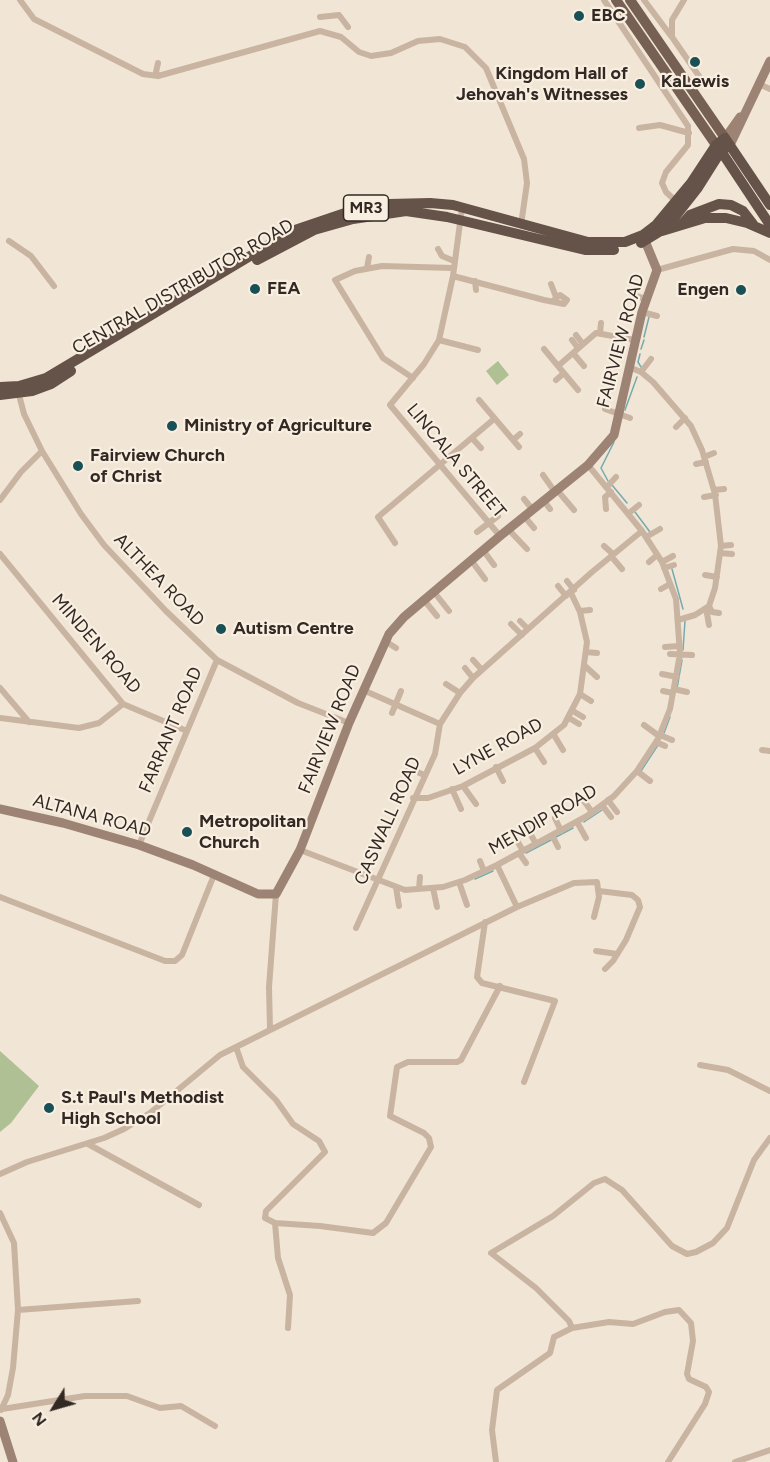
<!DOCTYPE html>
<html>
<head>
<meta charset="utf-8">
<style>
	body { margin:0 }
	#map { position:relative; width:770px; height:1462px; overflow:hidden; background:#f1e5d5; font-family:Figtree,sans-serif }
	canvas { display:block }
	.north { position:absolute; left:24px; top:1378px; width:60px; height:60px; -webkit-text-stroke:4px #f9efe1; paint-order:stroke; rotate:233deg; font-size:16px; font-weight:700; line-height:24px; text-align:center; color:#332924 }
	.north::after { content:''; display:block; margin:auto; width:21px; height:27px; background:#332924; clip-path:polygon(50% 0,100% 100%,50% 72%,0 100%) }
</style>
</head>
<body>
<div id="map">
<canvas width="770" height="1462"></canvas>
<div class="north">N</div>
</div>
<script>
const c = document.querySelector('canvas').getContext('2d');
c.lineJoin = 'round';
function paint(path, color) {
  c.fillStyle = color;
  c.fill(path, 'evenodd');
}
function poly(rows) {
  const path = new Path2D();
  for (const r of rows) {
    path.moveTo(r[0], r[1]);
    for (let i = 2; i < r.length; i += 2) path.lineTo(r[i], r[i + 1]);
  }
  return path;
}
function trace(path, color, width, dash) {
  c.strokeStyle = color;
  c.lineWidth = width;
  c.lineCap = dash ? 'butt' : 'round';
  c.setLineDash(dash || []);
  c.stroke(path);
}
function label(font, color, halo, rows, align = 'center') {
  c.font = font + ' Figtree,sans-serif';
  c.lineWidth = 4.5;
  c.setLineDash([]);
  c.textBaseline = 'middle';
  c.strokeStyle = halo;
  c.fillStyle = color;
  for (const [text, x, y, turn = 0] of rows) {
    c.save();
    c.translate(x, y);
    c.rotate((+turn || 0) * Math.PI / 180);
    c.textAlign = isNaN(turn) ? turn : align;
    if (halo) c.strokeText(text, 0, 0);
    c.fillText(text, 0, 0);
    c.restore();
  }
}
const green = poly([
	[498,361,509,375,497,385,486,371],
	[0,1051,39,1086,11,1123,0,1132]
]);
const stream = poly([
	[644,337,649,317],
	[641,349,644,340],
	[640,354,638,362,641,367],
	[625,410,637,377],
	[608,481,601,468,614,442],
	[612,485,627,503],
	[635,512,650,532],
	[672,569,683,609],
	[683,650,685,621],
	[677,688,682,660],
	[664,733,670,717],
	[641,771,658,745],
	[584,822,602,810],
	[556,837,573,828],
	[526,853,551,840],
	[475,879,493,871]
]);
const minor = poly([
	[20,0,34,19,143,74,158,76,320,31,341,37,359,52,371,56,391,53,418,41,440,39,465,47,486,68,524,159,527,183,521,225],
	[604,0,688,126,688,145,666,172,662,183,666,192,678,203],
	[644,0,671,36],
	[684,0,672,20,672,37,701,79],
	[320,17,339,15,348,27],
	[158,63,156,72,158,76],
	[759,84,770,89],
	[639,128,660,125,689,133],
	[462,208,453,276,439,340,424,364,390,405,500,536],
	[9,241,31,256,54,286],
	[438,249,442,256,454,261],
	[367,268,369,257],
	[657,270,733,249,754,251,770,260],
	[453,276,544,300,564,304,567,300,560,295,554,300],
	[475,281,476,290],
	[551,284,556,297],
	[632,295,646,299],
	[642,312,657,316],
	[600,333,601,323],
	[576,335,583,344],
	[439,340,478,350],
	[572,340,578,348],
	[544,349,558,366],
	[573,353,584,366],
	[629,367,641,372,653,382,691,426,702,450,715,494,721,546,715,588,709,606,695,615,678,620],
	[641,372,651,359],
	[413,378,383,358,335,280,355,271,382,266,453,268],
	[556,380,564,373],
	[578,390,558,366,596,333,635,340],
	[18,391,24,414,42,451,81,514,104,545,166,611,217,660,298,703,349,723],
	[479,400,519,447],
	[605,409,630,418],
	[676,427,685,418],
	[472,438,481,448],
	[513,440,520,434],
	[704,457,714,453],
	[696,464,706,462],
	[543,475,555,492],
	[607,487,616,477],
	[557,490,574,510],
	[714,490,724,489],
	[704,497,716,495],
	[524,499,533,510],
	[0,500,21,472,42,451],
	[544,501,550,509],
	[606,509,605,497,611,492],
	[629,513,639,505],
	[524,516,534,528],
	[508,529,527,549],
	[477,532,498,516],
	[646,537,660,529],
	[395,543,378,517,494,419],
	[604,546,613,554],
	[721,546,731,545],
	[483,550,494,565],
	[720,553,732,554],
	[0,554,123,704,187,731],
	[611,556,622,569],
	[471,560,485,579],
	[649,562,657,555],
	[662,562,673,556],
	[664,568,674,565],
	[705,575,717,577],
	[567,581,574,590],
	[558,586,566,596],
	[661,589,670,584],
	[434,592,449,611],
	[424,600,437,616],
	[709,606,712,612,719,613],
	[706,608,709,625],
	[580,611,590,610],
	[520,621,528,629],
	[511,624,522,635],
	[385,641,396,648],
	[665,647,679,646],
	[586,652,597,653],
	[670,654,692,655],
	[473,660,482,670],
	[585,666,597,677],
	[465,668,473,678],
	[662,674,677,677],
	[446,684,460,693],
	[0,688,29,722],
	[674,689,687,692],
	[363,690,440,724],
	[663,691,673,693],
	[580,694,591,701],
	[573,711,583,717],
	[392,713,401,691],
	[0,718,79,728,99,723,123,704],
	[569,718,579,724],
	[644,725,659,736],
	[554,735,563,750],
	[660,735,672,740],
	[656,742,665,746],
	[535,748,544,762],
	[762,750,770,751],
	[496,767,503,781],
	[409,768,424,775],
	[637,771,650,781],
	[463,786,476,804],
	[452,789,461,809],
	[413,798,428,798,463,786,535,748,564,725,580,694,587,642,580,612,571,593],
	[608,800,617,812],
	[584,801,592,812],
	[602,805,611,817],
	[555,818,561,831],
	[577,822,586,838],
	[525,824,536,844],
	[552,835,558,847],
	[515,837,523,851],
	[139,845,217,660],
	[300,850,405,890,443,887,465,880,497,865,587,816,614,796,637,771,658,739,670,709,680,654,676,599,662,562,642,531,588,465],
	[519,853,526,863],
	[480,861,484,871],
	[459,882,467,905],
	[396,887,399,906],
	[433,888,437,907],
	[419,889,420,877],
	[599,891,632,895,638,900,640,907,626,940,613,961,605,969],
	[0,897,165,961,175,961,182,955,214,875],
	[517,907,574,883,597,882,599,897,594,917],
	[485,922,477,977,482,983,555,1001,524,1082],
	[356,928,435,754,440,724,460,693,473,678,592,572,642,531],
	[596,951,617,954],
	[270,1029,269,987,276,894],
	[236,1047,243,1067,276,1100,293,1124,319,1141,325,1152,266,1211,265,1218,275,1223,320,1226,373,1233,386,1223,431,1147,429,1138,424,1133,390,1116,397,1067,408,1062,457,1062,461,1060,500,986],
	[700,1065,728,1070,770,1091],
	[88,1144,199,1205],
	[0,1174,27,1162,104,1138,124,1129,150,1113,220,1055,517,907,497,865],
	[0,1213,14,1243,18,1310,13,1368,8,1395,1,1410],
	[275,1223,278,1258,290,1295,288,1328],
	[18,1310,138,1301],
	[572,1328,569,1321,536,1288,491,1253,553,1216,594,1183,605,1179,622,1190,672,1246,687,1254,696,1252,713,1243,727,1228,754,1160,770,1138],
	[2,1409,85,1396,127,1396,160,1408,181,1406,215,1426],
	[496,1462,492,1430,497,1390,550,1353,554,1337,572,1328,609,1322,633,1324,665,1312,679,1310,691,1323,693,1341,687,1374,689,1379,706,1387,709,1392,705,1404,668,1462],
	[735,1462,770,1450]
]);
const secondary = poly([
	[725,138,740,117],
	[730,145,770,61],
	[0,809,63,823,139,845,193,865,258,894,276,894,300,850,349,723,389,634,404,617,500,536,588,465,614,435,642,312,657,270,643,236],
	[0,1421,13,1462]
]);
const primary = poly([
	[616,0,716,145],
	[630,0,725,138]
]);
const trunk = poly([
	[719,148,770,225],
	[682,224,690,215,719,204,731,205,743,211,753,224],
	[662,231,705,218,726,218,747,223,770,233],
	[641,243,659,232,675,217,697,189,721,151,730,145],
	[257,260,314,230,353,219,406,211,447,217,585,250,614,250],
	[0,387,19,386,46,378,292,231,351,211,389,204,430,203,453,205,588,242,625,242,643,235,656,225,691,183,716,145,725,138,770,205],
	[0,395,32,391,51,384,71,371]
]);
const markers = [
	[579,16,6,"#195055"],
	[695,62,6,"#195055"],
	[640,84,6,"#195055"],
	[255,289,6,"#195055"],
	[741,290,6,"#195055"],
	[172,426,6,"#195055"],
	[78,466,6,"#195055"],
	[221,629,6,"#195055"],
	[187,832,6,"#195055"],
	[49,1108,6,"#195055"]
];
const shields = [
	[366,208,45]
];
const shieldNames = [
	["MR3",366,208]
];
const poiNames = [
	["EBC",591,16],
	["Kingdom Hall of",628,74,"right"],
	["Jehovah's Witnesses",628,95,"right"],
	["KaLewis",695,82,"center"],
	["FEA",267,289],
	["Engen",729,290,"right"],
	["Ministry of Agriculture",184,426],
	["Fairview Church",90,456],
	["of Christ",90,477],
	["Autism Centre",233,629],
	["Metropolitan",199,822],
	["Church",199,843],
	["S.t Paul's Methodist",61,1098],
	["High School",61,1119]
];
const streetNames = [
	["CENTRAL DISTRIBUTOR ROAD",183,287,-30],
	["FAIRVIEW ROAD",621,341,-75],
	["LINCALA STREET",456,461,50],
	["ALTHEA ROAD",159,580,46],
	["MINDEN ROAD",96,644,49],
	["FAIRVIEW ROAD",330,729,-68],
	["FARRANT ROAD",171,730,-67],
	["LYNE ROAD",498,747,-29],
	["ALTANA ROAD",92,816,15],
	["MENDIP ROAD",543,820,-30],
	["CASWALL ROAD",388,821,-66]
];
paint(green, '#b0c095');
trace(stream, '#73abaf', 1.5);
trace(minor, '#c9b4a1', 6);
trace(secondary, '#9c8373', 9);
trace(primary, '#766054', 10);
trace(trunk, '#655248', 10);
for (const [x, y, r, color] of markers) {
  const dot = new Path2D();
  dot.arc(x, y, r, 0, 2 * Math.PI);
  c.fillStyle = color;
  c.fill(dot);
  trace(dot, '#f9efe1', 2);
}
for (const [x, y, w] of shields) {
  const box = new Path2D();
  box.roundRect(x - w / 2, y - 13, w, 26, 4.5);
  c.fillStyle = '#f9efe1';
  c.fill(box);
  trace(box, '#332924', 1.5);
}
label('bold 16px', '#332924', null, shieldNames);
label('bold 18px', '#332924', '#f9efe1', poiNames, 'left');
label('18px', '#332924', '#f9efe1', streetNames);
</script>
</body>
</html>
